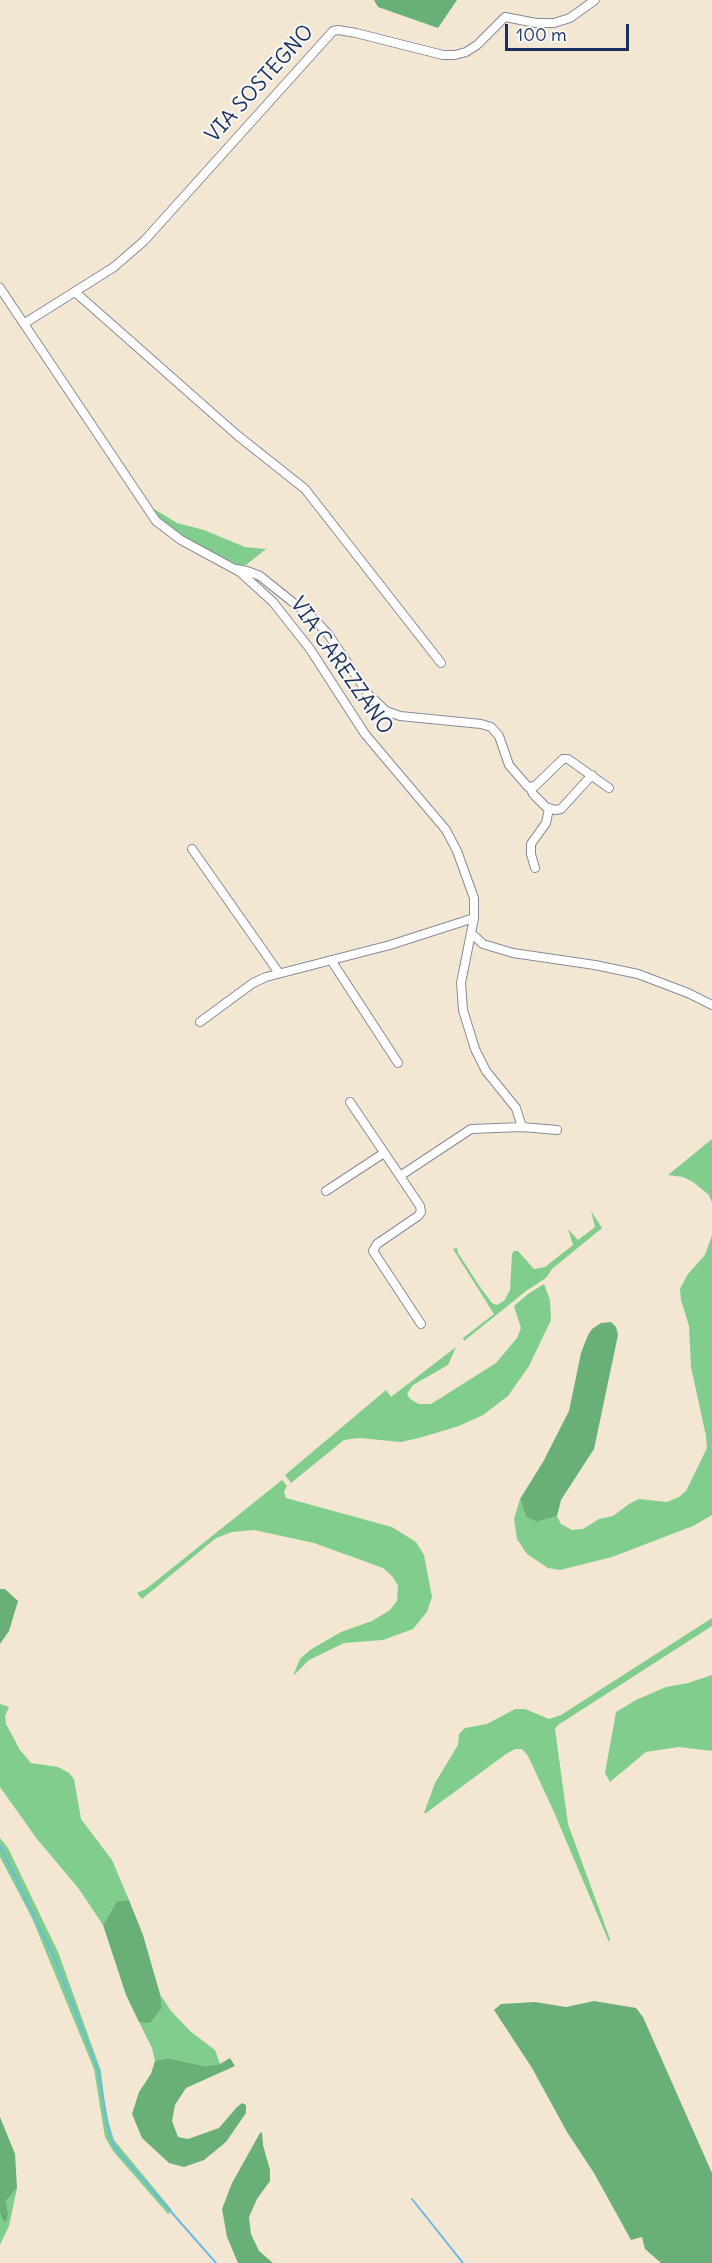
<!DOCTYPE html>
<html>
<head>
<meta charset="utf-8">
<style>
	body { margin:0 }
	#map { position:relative; width:712px; height:2263px; overflow:hidden; background:#f3e7d4; font-family:Delius,sans-serif }
	canvas { display:block }
	.scale { position:absolute; left:505px; top:24px; width:124px; height:27px; box-sizing:border-box; border:3px solid #1b2f5e; border-top:0; padding-left:8px; font-size:18px; line-height:21px; white-space:nowrap; color:#1b2f5e; -webkit-text-stroke:4px #f6f6f2; paint-order:stroke }
</style>
</head>
<body>
<div id="map">
<canvas width="712" height="2263"></canvas>
<div class="scale">100 m</div>
</div>
<script>
const c = document.querySelector('canvas').getContext('2d');
c.lineJoin = 'round';
function paint(path, color) {
  c.fillStyle = color;
  c.fill(path, 'evenodd');
}
function poly(rows) {
  const path = new Path2D();
  for (const r of rows) {
    path.moveTo(r[0], r[1]);
    for (let i = 2; i < r.length; i += 2) path.lineTo(r[i], r[i + 1]);
  }
  return path;
}
function trace(path, color, width, dash) {
  c.strokeStyle = color;
  c.lineWidth = width;
  c.lineCap = dash ? 'butt' : 'round';
  c.setLineDash(dash || []);
  c.stroke(path);
}
function label(font, color, halo, rows, align = 'center') {
  c.font = font + ' Delius,sans-serif';
  c.lineWidth = 4.5;
  c.setLineDash([]);
  c.textBaseline = 'middle';
  c.strokeStyle = halo;
  c.fillStyle = color;
  for (const [text, x, y, turn = 0] of rows) {
    c.save();
    c.translate(x, y);
    c.rotate((+turn || 0) * Math.PI / 180);
    c.textAlign = isNaN(turn) ? turn : align;
    if (halo) c.strokeText(text, 0, 0);
    c.fillText(text, 0, 0);
    c.restore();
  }
}
const green = poly([
	[154,509,177,523,204,530,245,547,266,549,246,565,240,565,222,559,186,540,166,525,151,510],
	[712,1139,712,1203,709,1195,693,1182,683,1177,668,1175],
	[591,1211,602,1228,552,1269,546,1278,526,1291,464,1341,463,1338,494,1314,453,1249,457,1248,458,1253,480,1287,492,1303,497,1305,504,1301,510,1290,512,1254,514,1251,518,1251,534,1269,545,1267,573,1245,568,1229,578,1240,595,1227],
	[712,1235,712,1515,693,1526,612,1557,560,1570,548,1568,527,1554,517,1539,514,1519,520,1499,526,1517,537,1522,557,1516,561,1524,572,1530,583,1529,599,1519,613,1516,629,1504,639,1499,667,1502,679,1497,686,1491,707,1448,706,1436,691,1367,689,1326,681,1300,680,1289,688,1274,705,1255],
	[544,1284,550,1300,551,1320,529,1366,508,1396,483,1415,459,1426,419,1438,401,1442,359,1438,344,1440,291,1483,285,1475,386,1390,391,1397,456,1347,448,1365,413,1385,407,1394,410,1399,419,1404,431,1404,496,1363,517,1338,521,1328,514,1306,528,1294],
	[282,1480,287,1486,284,1492,286,1498,392,1527,416,1542,424,1555,432,1597,427,1612,413,1629,383,1640,344,1643,309,1660,293,1676,300,1659,310,1650,341,1632,372,1621,390,1610,397,1601,398,1586,393,1577,383,1568,314,1543,254,1530,232,1532,216,1538,142,1599,137,1593,146,1589],
	[712,1618,712,1626,558,1725,555,1729,568,1824,610,1939,609,1942,554,1812,528,1756,522,1749,515,1749,506,1754,426,1813,424,1813,435,1783,458,1745,459,1734,465,1728,487,1724,515,1709,525,1709,549,1719,561,1715],
	[712,1675,712,1751,679,1747,646,1752,610,1782,605,1773,616,1712,636,1700,666,1687,688,1683],
	[0,1704,9,1707,5,1716,6,1724,20,1750,31,1763,58,1767,69,1773,74,1779,81,1819,112,1860,129,1900,117,1901,103,1925,79,1889,37,1839,0,1787],
	[0,1838,8,1848,58,1952,101,2071,106,2114,114,2140,172,2210,168,2214,113,2151,105,2137,94,2069,32,1918,0,1857],
	[160,1994,171,2011,190,2031,215,2050,220,2064,204,2066,168,2058,155,2061,152,2048,139,2022,150,2022,162,2008],
	[17,2188,9,2226,0,2245,0,2213,2,2219,8,2213,6,2201]
]);
const forest = poly([
	[374,0,457,0,438,28,378,7],
	[611,1322,616,1327,618,1335,594,1449,561,1500,557,1516,537,1522,526,1517,520,1499,543,1462,569,1411,581,1353,588,1335,592,1329,601,1323],
	[0,1589,5,1589,18,1601,9,1631,0,1644],
	[129,1900,143,1935,160,1994,162,2008,150,2023,139,2022,126,1995,103,1925,117,1901],
	[594,2001,636,2008,643,2017,712,2173,712,2263,661,2263,645,2249,642,2237,631,2240,594,2173,567,2132,532,2068,494,2010,501,2004,535,2002,566,2007],
	[168,2058,204,2066,220,2064,230,2058,235,2066,186,2088,175,2105,172,2121,178,2137,188,2139,219,2128,237,2107,242,2103,246,2105,246,2113,226,2142,204,2160,184,2167,169,2163,142,2138,132,2114,139,2092,151,2074,155,2061],
	[0,2117,15,2154,17,2188,6,2201,8,2213,6,2222,2,2219,0,2213],
	[262,2132,263,2145,270,2170,270,2181,257,2199,249,2217,251,2234,259,2251,273,2263,238,2263,227,2237,222,2209,232,2183,260,2133]
]);
const stream = poly([
	[0,1846,55,1959,98,2070,110,2136,116,2149,216,2263],
	[412,2199,463,2263]
]);
const street = poly([
	[0,288,156,521,181,540,240,572,273,602,310,649,365,734,446,830,457,851,474,898,474,918,461,983,463,1010,475,1049,486,1071,516,1108,522,1127],
	[75,292,237,435,305,489,441,663],
	[25,323,114,267,144,241,333,31,338,30,356,33,443,55,455,55,466,52,477,45,505,17,536,23,554,23,570,18,595,0],
	[236,569,247,571,260,576,315,620,328,634,369,695,386,711,400,716,481,724,491,727,499,736,509,765,528,787,535,786,563,759,568,759,609,788],
	[530,787,533,794,546,807,555,810,561,809,592,775],
	[192,849,279,973],
	[535,868,531,854,531,844,546,823,549,809],
	[471,933,483,944,513,953,595,965,638,974,688,993,712,1005],
	[331,960,398,1063],
	[200,1022,253,983,266,977,390,945,474,918],
	[350,1102,400,1176,471,1129,522,1127,557,1130],
	[400,1176,420,1206,421,1212,418,1216,377,1244,373,1251,421,1324],
	[326,1191,384,1153]
]);
const streetNames = [
	["VIA SOSTEGNO",260,84,-48],
	["VIA CAREZZANO",341,666,55]
];
paint(green, '#80cd8d');
paint(forest, '#68b078');
trace(stream, '#66bce3', 2);
trace(street, '#878b99', 10);
trace(street, '#fff', 8);
label('21px', '#1b2f5e', '#f6f6f2', streetNames);
</script>
</body>
</html>
